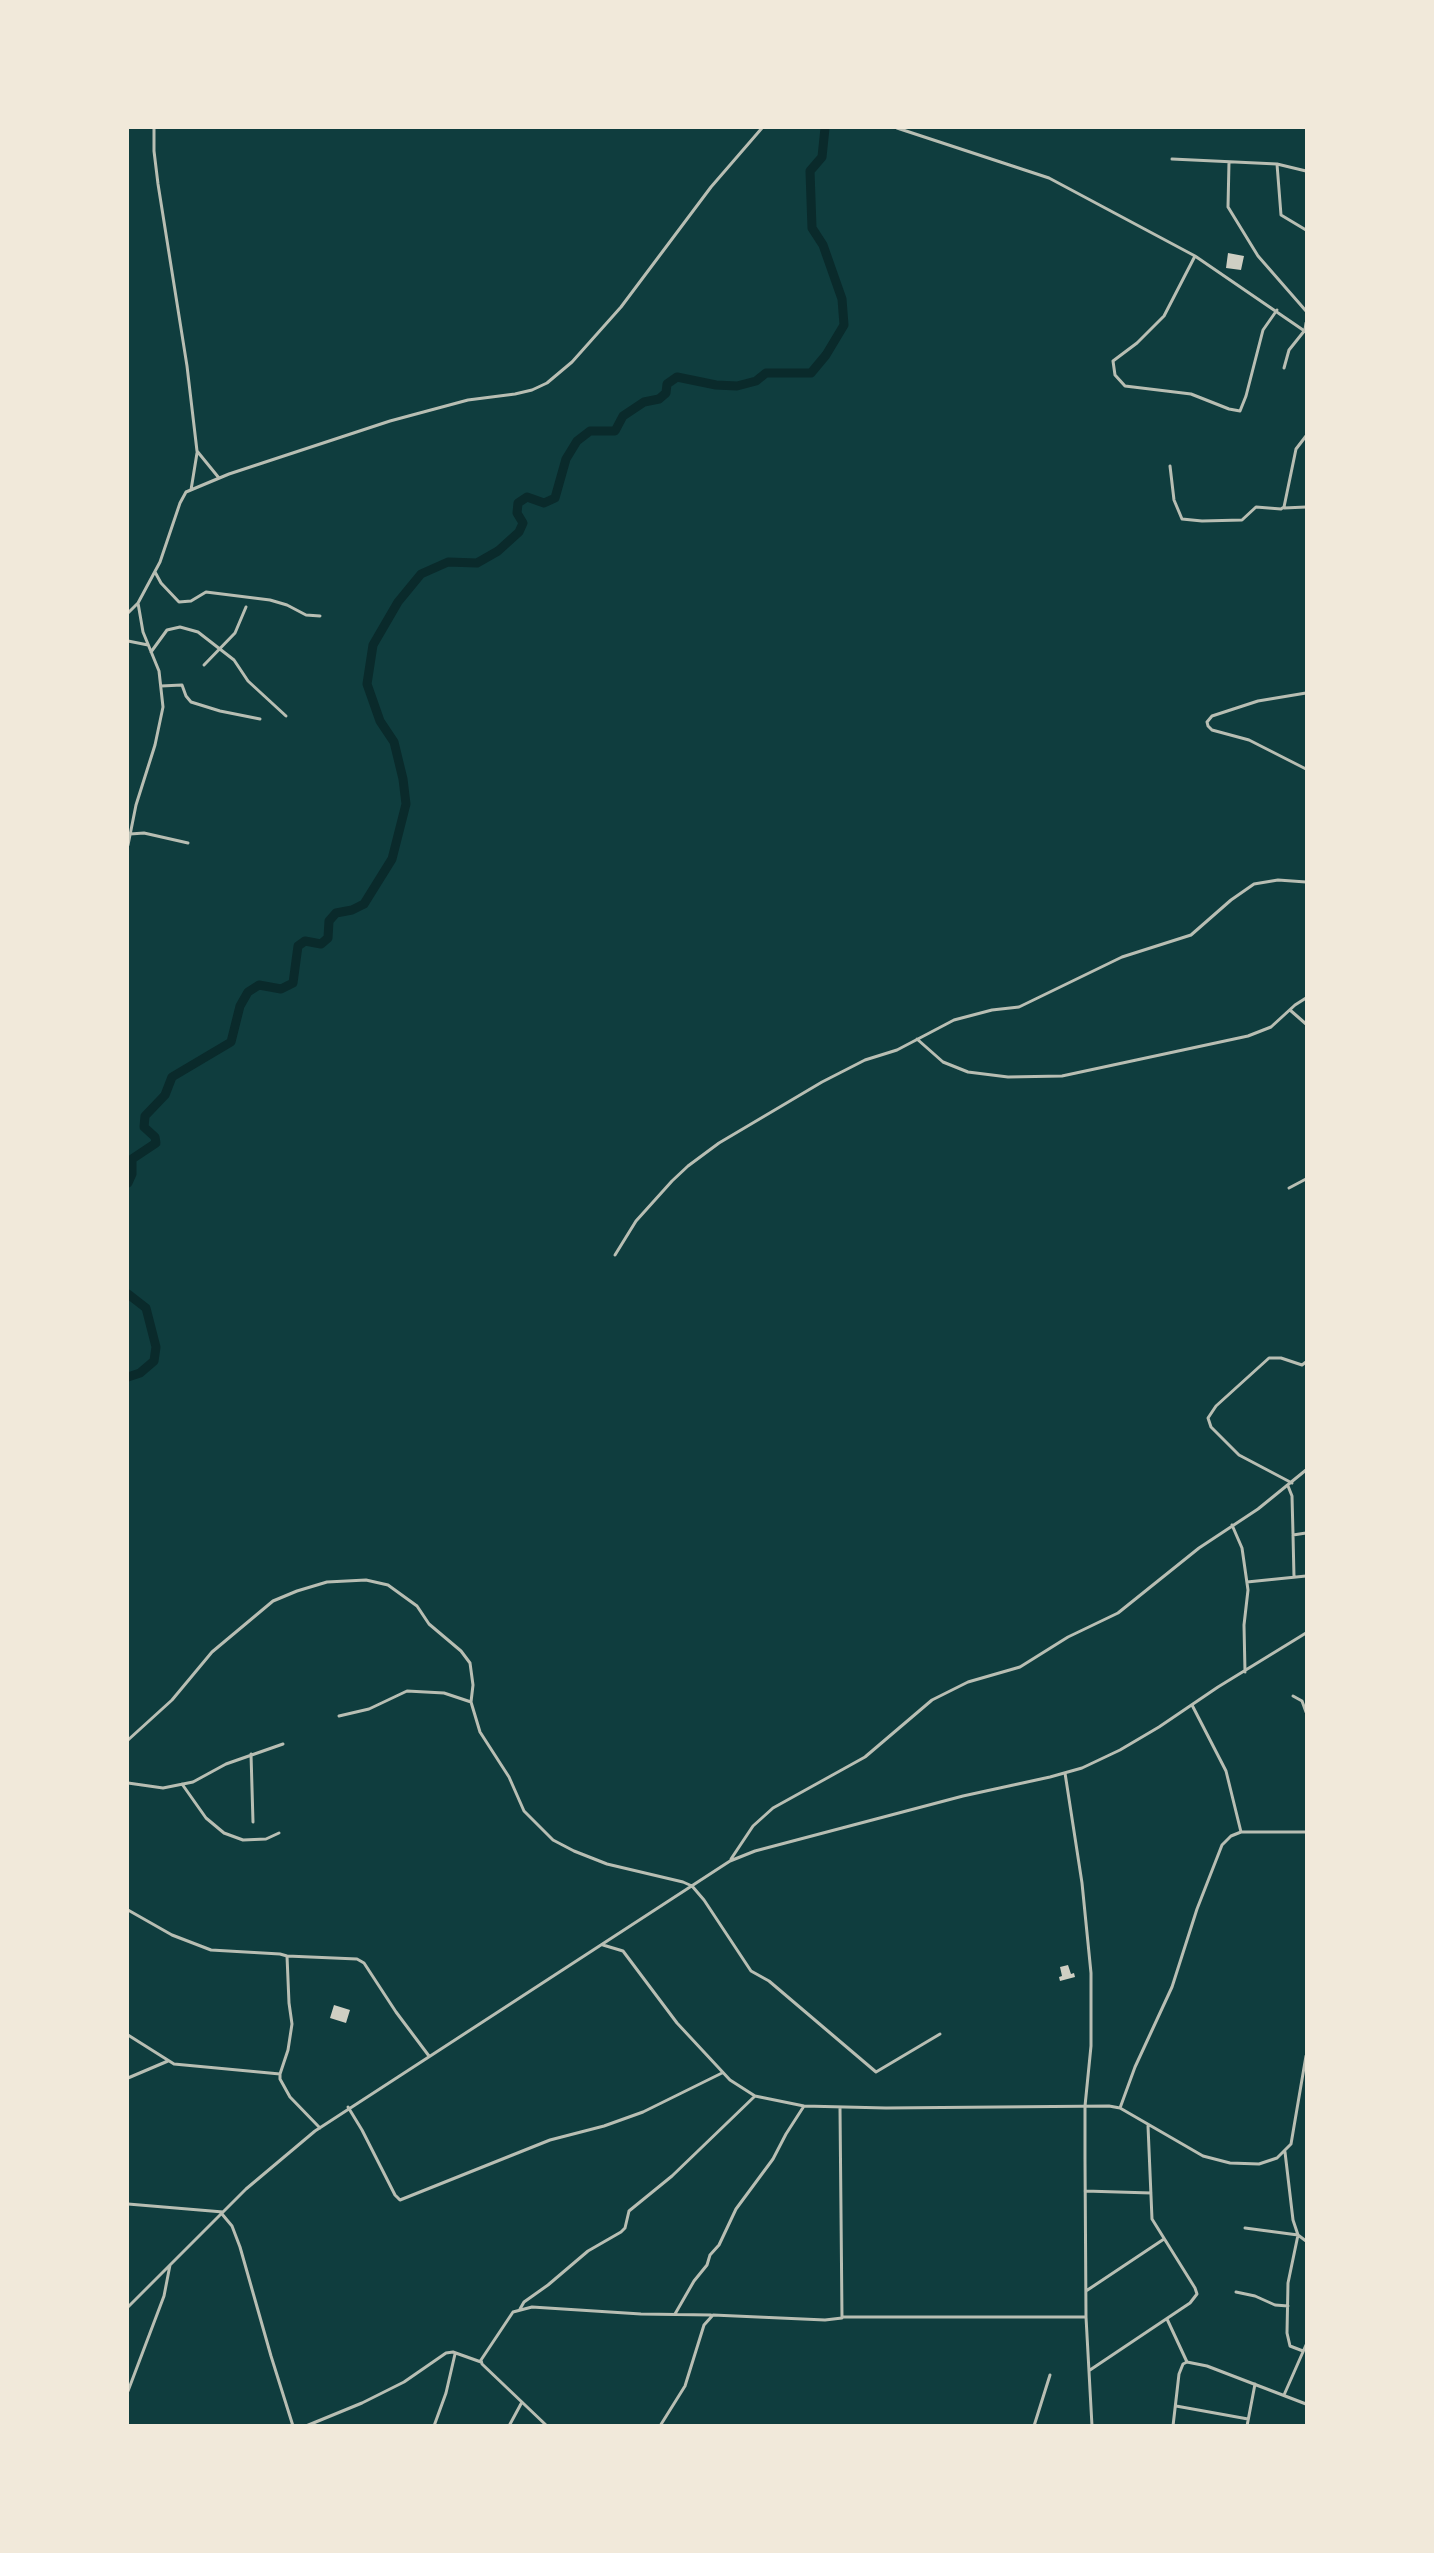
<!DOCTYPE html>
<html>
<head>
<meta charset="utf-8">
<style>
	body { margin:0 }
	#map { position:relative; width:1434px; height:2553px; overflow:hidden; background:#0f3d3e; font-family:"Titillium Web",sans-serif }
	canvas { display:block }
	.frame { position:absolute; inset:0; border:129px solid #f1e9da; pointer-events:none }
</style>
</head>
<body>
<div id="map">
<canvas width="1434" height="2553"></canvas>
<div class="frame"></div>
</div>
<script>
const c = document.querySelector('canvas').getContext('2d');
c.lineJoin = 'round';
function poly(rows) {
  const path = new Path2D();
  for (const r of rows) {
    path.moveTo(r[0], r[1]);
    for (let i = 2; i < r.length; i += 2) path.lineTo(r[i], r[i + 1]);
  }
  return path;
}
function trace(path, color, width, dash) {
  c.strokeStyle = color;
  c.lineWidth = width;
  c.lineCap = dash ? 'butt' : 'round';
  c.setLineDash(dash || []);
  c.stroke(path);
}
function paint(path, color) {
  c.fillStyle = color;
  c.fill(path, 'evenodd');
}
const river = poly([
	[128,1183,132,1174,132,1159,156,1143,155,1137,144,1127,145,1116,165,1095,172,1077,231,1042,240,1006,248,992,259,985,281,989,293,983,298,946,305,941,321,944,328,938,329,921,336,913,352,910,364,904,392,859,406,804,403,779,394,742,380,721,367,684,373,645,398,602,421,574,448,562,477,563,498,551,519,532,523,523,517,513,518,503,527,497,544,503,555,498,566,459,577,441,590,431,615,431,623,416,644,402,659,399,666,393,667,384,677,377,716,385,737,386,756,381,766,373,811,373,826,355,844,325,842,299,823,245,812,228,810,171,822,157,825,128],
	[128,1294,146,1308,156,1347,154,1361,140,1373,128,1377]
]);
const building = poly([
	[1228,253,1244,256,1241,270,1226,268],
	[1068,1965,1071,1974,1074,1973,1075,1977,1060,1981,1059,1977,1062,1976,1060,1967],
	[334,2005,350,2010,346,2023,330,2018]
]);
const minor = poly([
	[154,128,154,151,158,184,187,366,197,451,219,478],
	[897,128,1049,178,1195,256,1306,332],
	[1172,159,1277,164,1306,171],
	[1229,162,1228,207,1258,256,1306,311],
	[1277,164,1281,215,1306,230],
	[1195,256,1164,316,1137,343,1113,361,1115,375,1125,386,1191,394,1229,409,1240,411,1246,396,1263,330,1277,310],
	[1284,368,1289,350,1305,330,1306,323],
	[1170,466,1174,500,1182,519,1202,521,1242,520,1256,507,1281,509,1284,507,1296,449,1306,436],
	[191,490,197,453],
	[1284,508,1306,507],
	[155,572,161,583,179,602,191,601,206,592,270,600,287,605,306,615,320,616],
	[128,613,138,603],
	[128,641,148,645],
	[151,652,167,630,180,627,198,632,234,660,248,681,286,716],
	[204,665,235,633,246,607],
	[161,686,182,685,186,696,191,702,220,711,260,719],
	[1306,693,1258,701,1212,716,1207,722,1208,726,1212,730,1249,740,1306,769],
	[130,834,144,833,188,843],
	[128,845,136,805,155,745,163,707,159,671,143,632,138,603,160,562,180,503,186,492,229,474,390,421,468,400,515,394,532,390,547,383,572,362,621,307,711,187,762,128],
	[1290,1010,1306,1024],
	[917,1039,943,1062,968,1072,1008,1077,1062,1076,1248,1036,1271,1027,1295,1005,1306,998],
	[1289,1188,1306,1179],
	[615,1255,636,1221,672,1181,688,1166,719,1143,822,1082,865,1060,897,1050,954,1020,992,1010,1019,1007,1122,957,1191,935,1231,900,1254,884,1278,880,1306,882],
	[1292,1483,1239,1455,1211,1427,1208,1418,1216,1406,1269,1358,1281,1358,1302,1365,1306,1362],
	[1288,1486,1292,1496,1293,1534],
	[1232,1525,1242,1548,1248,1590,1244,1625,1245,1672],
	[1294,1577,1293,1535,1306,1533],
	[1247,1582,1306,1576],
	[1293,1696,1302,1701,1306,1712],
	[1192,1705,1226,1771,1241,1832],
	[339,1716,369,1709,407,1691,444,1693,471,1702],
	[128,1740,172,1700,212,1652,273,1601,297,1591,327,1582,366,1580,388,1585,417,1606,429,1624,461,1651,470,1663,473,1685,471,1702,480,1732,509,1777,524,1811,553,1840,574,1851,607,1864,683,1882,692,1886,704,1900,751,1971,769,1981,876,2072,940,2034],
	[251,1754,253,1822],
	[1065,1773,1082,1883,1091,1973,1091,2046,1085,2106,1085,2159,1086,2317,1092,2426],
	[128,1783,163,1788,193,1782,226,1764,283,1744],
	[182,1784,206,1818,224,1833,243,1840,266,1839,279,1833],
	[731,1859,753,1826,773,1808,865,1757,932,1700,968,1682,1020,1667,1068,1637,1118,1613,1199,1548,1258,1509,1306,1470],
	[128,1910,172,1935,211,1950,280,1954,287,1956,357,1959,364,1963,396,2012,429,2056],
	[603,1945,623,1951,677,2023,730,2080,755,2096,804,2106,886,2108,1109,2106,1120,2108,1203,2156,1230,2163,1259,2164,1277,2158,1291,2144,1306,2056],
	[287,1956,289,2003,292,2024,288,2050,280,2074,280,2079,290,2097,320,2128],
	[128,2035,174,2064,280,2074],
	[128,2078,168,2061],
	[348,2107,362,2130,395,2195,400,2200,550,2140,604,2126,643,2112,722,2073],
	[1120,2108,1135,2067,1172,1987,1197,1909,1222,1845,1231,1836,1241,1832,1306,1832],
	[1285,2152,1293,2220,1298,2235,1288,2283,1287,2333,1290,2346,1303,2351],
	[1085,2191,1151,2193],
	[128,2204,223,2212],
	[222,2214,232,2226,240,2247,271,2356,293,2426],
	[1245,2228,1298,2235,1306,2241],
	[1086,2291,1164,2239],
	[1236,2292,1255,2296,1275,2305,1288,2306],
	[128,2307,246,2189,315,2131,730,1861,755,1851,963,1796,1050,1777,1082,1768,1120,1750,1159,1727,1218,1687,1306,1633],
	[520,2309,524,2302,548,2285,588,2251,621,2232,625,2228,629,2211,672,2176,755,2096],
	[675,2314,694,2281,707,2265,710,2255,719,2245,736,2209,773,2159,786,2134,804,2106],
	[842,2317,1086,2317],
	[1167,2319,1187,2362],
	[1090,2370,1190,2303,1197,2294,1195,2288,1152,2219,1148,2126],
	[128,2391,164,2296,170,2265],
	[1284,2395,1306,2345],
	[1176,2406,1248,2419],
	[306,2426,362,2403,404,2382,446,2353,453,2352,481,2362],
	[434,2426,446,2393,455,2354],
	[509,2426,522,2402],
	[547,2426,482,2364,481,2360,513,2312,532,2307,641,2314,711,2315],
	[660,2426,685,2386,704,2325,713,2315,825,2320,842,2318,840,2108],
	[1034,2426,1050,2375],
	[1173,2426,1179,2374,1183,2364,1187,2362,1207,2366,1306,2404],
	[1247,2426,1255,2384]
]);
trace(river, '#0a2a2b', 9);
paint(building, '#cfcfc3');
trace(minor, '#b8beb3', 3);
</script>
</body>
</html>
